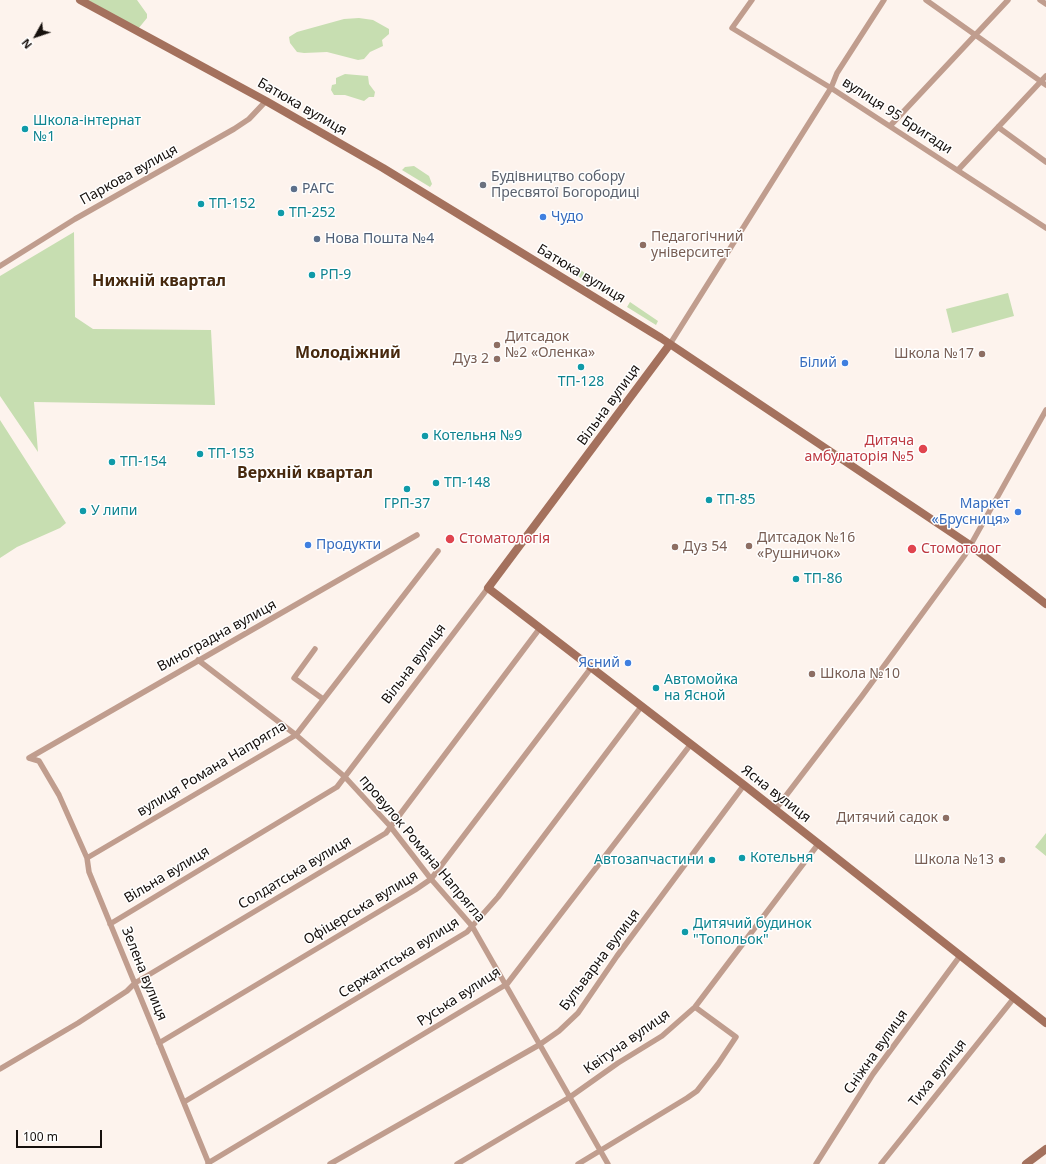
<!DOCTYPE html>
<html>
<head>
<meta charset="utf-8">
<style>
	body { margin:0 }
	#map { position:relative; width:1046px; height:1164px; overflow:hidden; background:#fdf3ed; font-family:"Noto Sans",sans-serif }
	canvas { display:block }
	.north { position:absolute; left:16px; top:16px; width:40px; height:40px; -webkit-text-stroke:3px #fff; paint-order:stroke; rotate:230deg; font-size:11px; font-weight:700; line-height:16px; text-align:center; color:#16100d }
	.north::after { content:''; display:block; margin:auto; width:14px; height:18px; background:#16100d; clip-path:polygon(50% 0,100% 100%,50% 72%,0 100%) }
	.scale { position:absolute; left:16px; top:1130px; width:86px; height:18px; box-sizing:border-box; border:2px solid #16100d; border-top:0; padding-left:5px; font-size:12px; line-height:14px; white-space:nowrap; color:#16100d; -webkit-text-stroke:3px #fff; paint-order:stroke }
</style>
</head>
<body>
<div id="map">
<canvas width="1046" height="1164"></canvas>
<div class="north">N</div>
<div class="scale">100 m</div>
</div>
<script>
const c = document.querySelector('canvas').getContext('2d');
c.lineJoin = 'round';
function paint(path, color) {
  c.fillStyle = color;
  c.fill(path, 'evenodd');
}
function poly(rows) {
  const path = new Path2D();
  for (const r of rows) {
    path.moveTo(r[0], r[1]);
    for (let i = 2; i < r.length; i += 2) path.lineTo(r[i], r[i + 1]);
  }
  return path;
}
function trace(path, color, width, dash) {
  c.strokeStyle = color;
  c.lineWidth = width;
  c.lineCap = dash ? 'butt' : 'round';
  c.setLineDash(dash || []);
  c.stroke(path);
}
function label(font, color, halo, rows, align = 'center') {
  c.font = font + ' "Noto Sans",sans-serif';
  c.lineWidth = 3;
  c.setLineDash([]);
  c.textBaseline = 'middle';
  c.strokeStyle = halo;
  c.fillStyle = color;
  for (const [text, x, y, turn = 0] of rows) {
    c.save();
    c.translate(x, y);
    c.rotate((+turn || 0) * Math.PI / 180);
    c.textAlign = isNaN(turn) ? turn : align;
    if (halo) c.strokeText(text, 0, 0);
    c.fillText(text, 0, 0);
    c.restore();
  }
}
const green = poly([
	[88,0,137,0,147,14,147,18,138,29],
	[359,18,373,20,389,29,389,34,382,40,383,46,370,52,364,59,358,60,327,52,304,53,297,52,290,43,289,37,297,32,344,19],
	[345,74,368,76,369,84,375,92,374,97,369,97,364,101,345,95,334,95,331,90,332,85,336,84,336,78],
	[414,166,429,176,432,184,430,187,402,170,405,167],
	[74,232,75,317,93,329,211,330,215,405,34,402,38,452,0,396,0,276],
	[572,264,588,275,584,280,568,270],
	[1008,293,1014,316,952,333,946,309],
	[630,302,658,321,656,325,627,307],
	[0,420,66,523,60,528,17,547,0,558],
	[1046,833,1046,856,1035,847]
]);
const street = poly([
	[752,0,732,28,831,88,1046,228],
	[926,0,1046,85],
	[1040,0,1046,4],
	[890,126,1008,0],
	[998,127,1046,162],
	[958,170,1046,76],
	[0,266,75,219,234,129,249,119,266,101],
	[670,344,831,88,837,73,884,0],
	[315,649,294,678,323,699],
	[198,660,296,735,345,777,390,826,431,879,472,926,608,1164],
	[29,758,39,761,59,795,87,858,89,872,209,1164],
	[29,758,417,535],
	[775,810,862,696,965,555,1046,410],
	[87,858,296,735,438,551],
	[110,924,337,787,488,588],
	[159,1043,415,890,431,879,591,668],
	[0,1069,78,1023,127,991,135,983,386,833,540,628],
	[184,1102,467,932,498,897,641,707],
	[208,1163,507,984,691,744],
	[330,1164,539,1045,559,1031,578,1013,617,956,744,785],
	[457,1164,570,1097,618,1063,662,1036,695,1007,819,843],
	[578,1164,687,1098,697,1091,718,1064,736,1037,695,1007],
	[816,1164,873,1074,960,956],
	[881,1164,1014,998]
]);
const secondary = poly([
	[80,0,266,101,383,168,661,338,970,545,1046,604],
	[670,344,488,588,744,785,1046,1023],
	[1026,1164,1046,1149]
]);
const markers = [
	[25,129,4,"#0f9aa8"],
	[483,185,4,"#6b7280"],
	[294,189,4,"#5c6f8a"],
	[201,204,4,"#0f9aa8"],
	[281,213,4,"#0f9aa8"],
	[543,217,4,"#3f7fe0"],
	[317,239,4,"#5c6f8a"],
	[643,245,4,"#8d6e63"],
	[312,275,4,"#0f9aa8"],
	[497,345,4,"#8d6e63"],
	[982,354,4,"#8d6e63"],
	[497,359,4,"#8d6e63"],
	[845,363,4,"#3f7fe0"],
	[581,367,4,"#0f9aa8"],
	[425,436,4,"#0f9aa8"],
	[923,449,5,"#e0444e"],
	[200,454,4,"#0f9aa8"],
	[112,462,4,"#0f9aa8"],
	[436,483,4,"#0f9aa8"],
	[407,489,4,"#0f9aa8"],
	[709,500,4,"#0f9aa8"],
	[83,511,4,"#0f9aa8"],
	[1018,512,4,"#3f7fe0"],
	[450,539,5,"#e0444e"],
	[308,545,4,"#3f7fe0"],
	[749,546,4,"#8d6e63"],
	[675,547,4,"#8d6e63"],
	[912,549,5,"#e0444e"],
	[796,579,4,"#0f9aa8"],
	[628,663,4,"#3f7fe0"],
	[812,674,4,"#8d6e63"],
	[656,688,4,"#0f9aa8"],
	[946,818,4,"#8d6e63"],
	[742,858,4,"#0f9aa8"],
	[712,860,4,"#0f9aa8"],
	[1002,860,4,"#8d6e63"],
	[685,932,4,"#0f9aa8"]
];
const streetNames = [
	["Батюка вулиця",302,107,30],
	["вулиця 95 Бригади",897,116,33],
	["Паркова вулиця",129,175,-29],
	["Батюка вулиця",581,274,31],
	["Вільна вулиця",609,405,-54],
	["Виноградна вулиця",217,636,-29],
	["Вільна вулиця",414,664,-53],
	["вулиця Романа Напрягла",212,769,-31],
	["Ясна вулиця",776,794,38],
	["провулок Романа Напрягла",422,849,50],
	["Солдатська вулиця",295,873,-31],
	["Вільна вулиця",167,875,-31],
	["Офіцерська вулиця",361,908,-31],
	["Сержантська вулиця",399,958,-32],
	["Бульварна вулиця",600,960,-53],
	["Зелена вулиця",144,974,68],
	["Руська вулиця",459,997,-33],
	["Квітуча вулиця",627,1042,-35],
	["Сніжна вулиця",876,1052,-55],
	["Тиха вулиця",938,1073,-51]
];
const cultureNames = [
	["Школа-інтернат",33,121],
	["№1",33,137],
	["ТП-152",209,204],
	["ТП-252",289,213],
	["РП-9",320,275],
	["ТП-128",581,382,"center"],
	["Котельня №9",433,436],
	["ТП-153",208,454],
	["ТП-154",120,462],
	["ТП-148",444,483],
	["ТП-85",717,500],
	["ГРП-37",407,504,"center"],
	["У липи",91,511],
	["ТП-86",804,579],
	["Автомойка",664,680],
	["на Ясной",664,696],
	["Котельня",750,858],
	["Автозапчастини",704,860,"right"],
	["Дитячий будинок",693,924],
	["\"Топольок\"",693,940]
];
const worshipNames = [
	["Будівництво собору",491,177],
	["Пресвятої Богородиці",491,193]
];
const serviceNames = [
	["РАГС",302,189],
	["Нова Пошта №4",325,239]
];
const shopNames = [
	["Чудо",551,217,"left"],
	["Білий",837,363],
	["Маркет",1010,504],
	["«Брусниця»",1010,520],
	["Продукти",316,545,"left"],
	["Ясний",620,663]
];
const educationNames = [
	["Педагогічний",651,237],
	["університет",651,253],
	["Дитсадок",505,337],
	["№2 «Оленка»",505,353],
	["Школа №17",974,354,"right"],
	["Дуз 2",489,359,"right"],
	["Дитсадок №16",757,538],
	["«Рушничок»",757,554],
	["Дуз 54",683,547],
	["Школа №10",820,674],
	["Дитячий садок",938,818,"right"],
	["Школа №13",994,860,"right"]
];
const healthNames = [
	["Дитяча",914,441,"right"],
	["амбулаторія №5",914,457,"right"],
	["Стоматологія",459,539],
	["Стомотолог",921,549]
];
const quarterNames = [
	["Нижній квартал",159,281],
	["Молодіжний",348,353],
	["Верхній квартал",305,473]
];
paint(green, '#c7deb1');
trace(street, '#c09d8e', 5.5);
trace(secondary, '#a4715d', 8);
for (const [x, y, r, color] of markers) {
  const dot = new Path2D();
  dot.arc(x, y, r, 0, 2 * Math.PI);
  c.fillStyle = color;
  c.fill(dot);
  trace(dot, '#fff', 1.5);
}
label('14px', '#16100d', '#fff', streetNames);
label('14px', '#0d838f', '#fff', cultureNames, 'left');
label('14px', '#5b616d', '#fff', worshipNames, 'left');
label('14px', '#4e5e75', '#fff', serviceNames, 'left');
label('14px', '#366cbe', '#fff', shopNames, 'right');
label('14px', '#785e54', '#fff', educationNames, 'left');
label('14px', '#be3a42', '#fff', healthNames, 'left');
label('bold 16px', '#47290e', '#fff', quarterNames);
</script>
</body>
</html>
